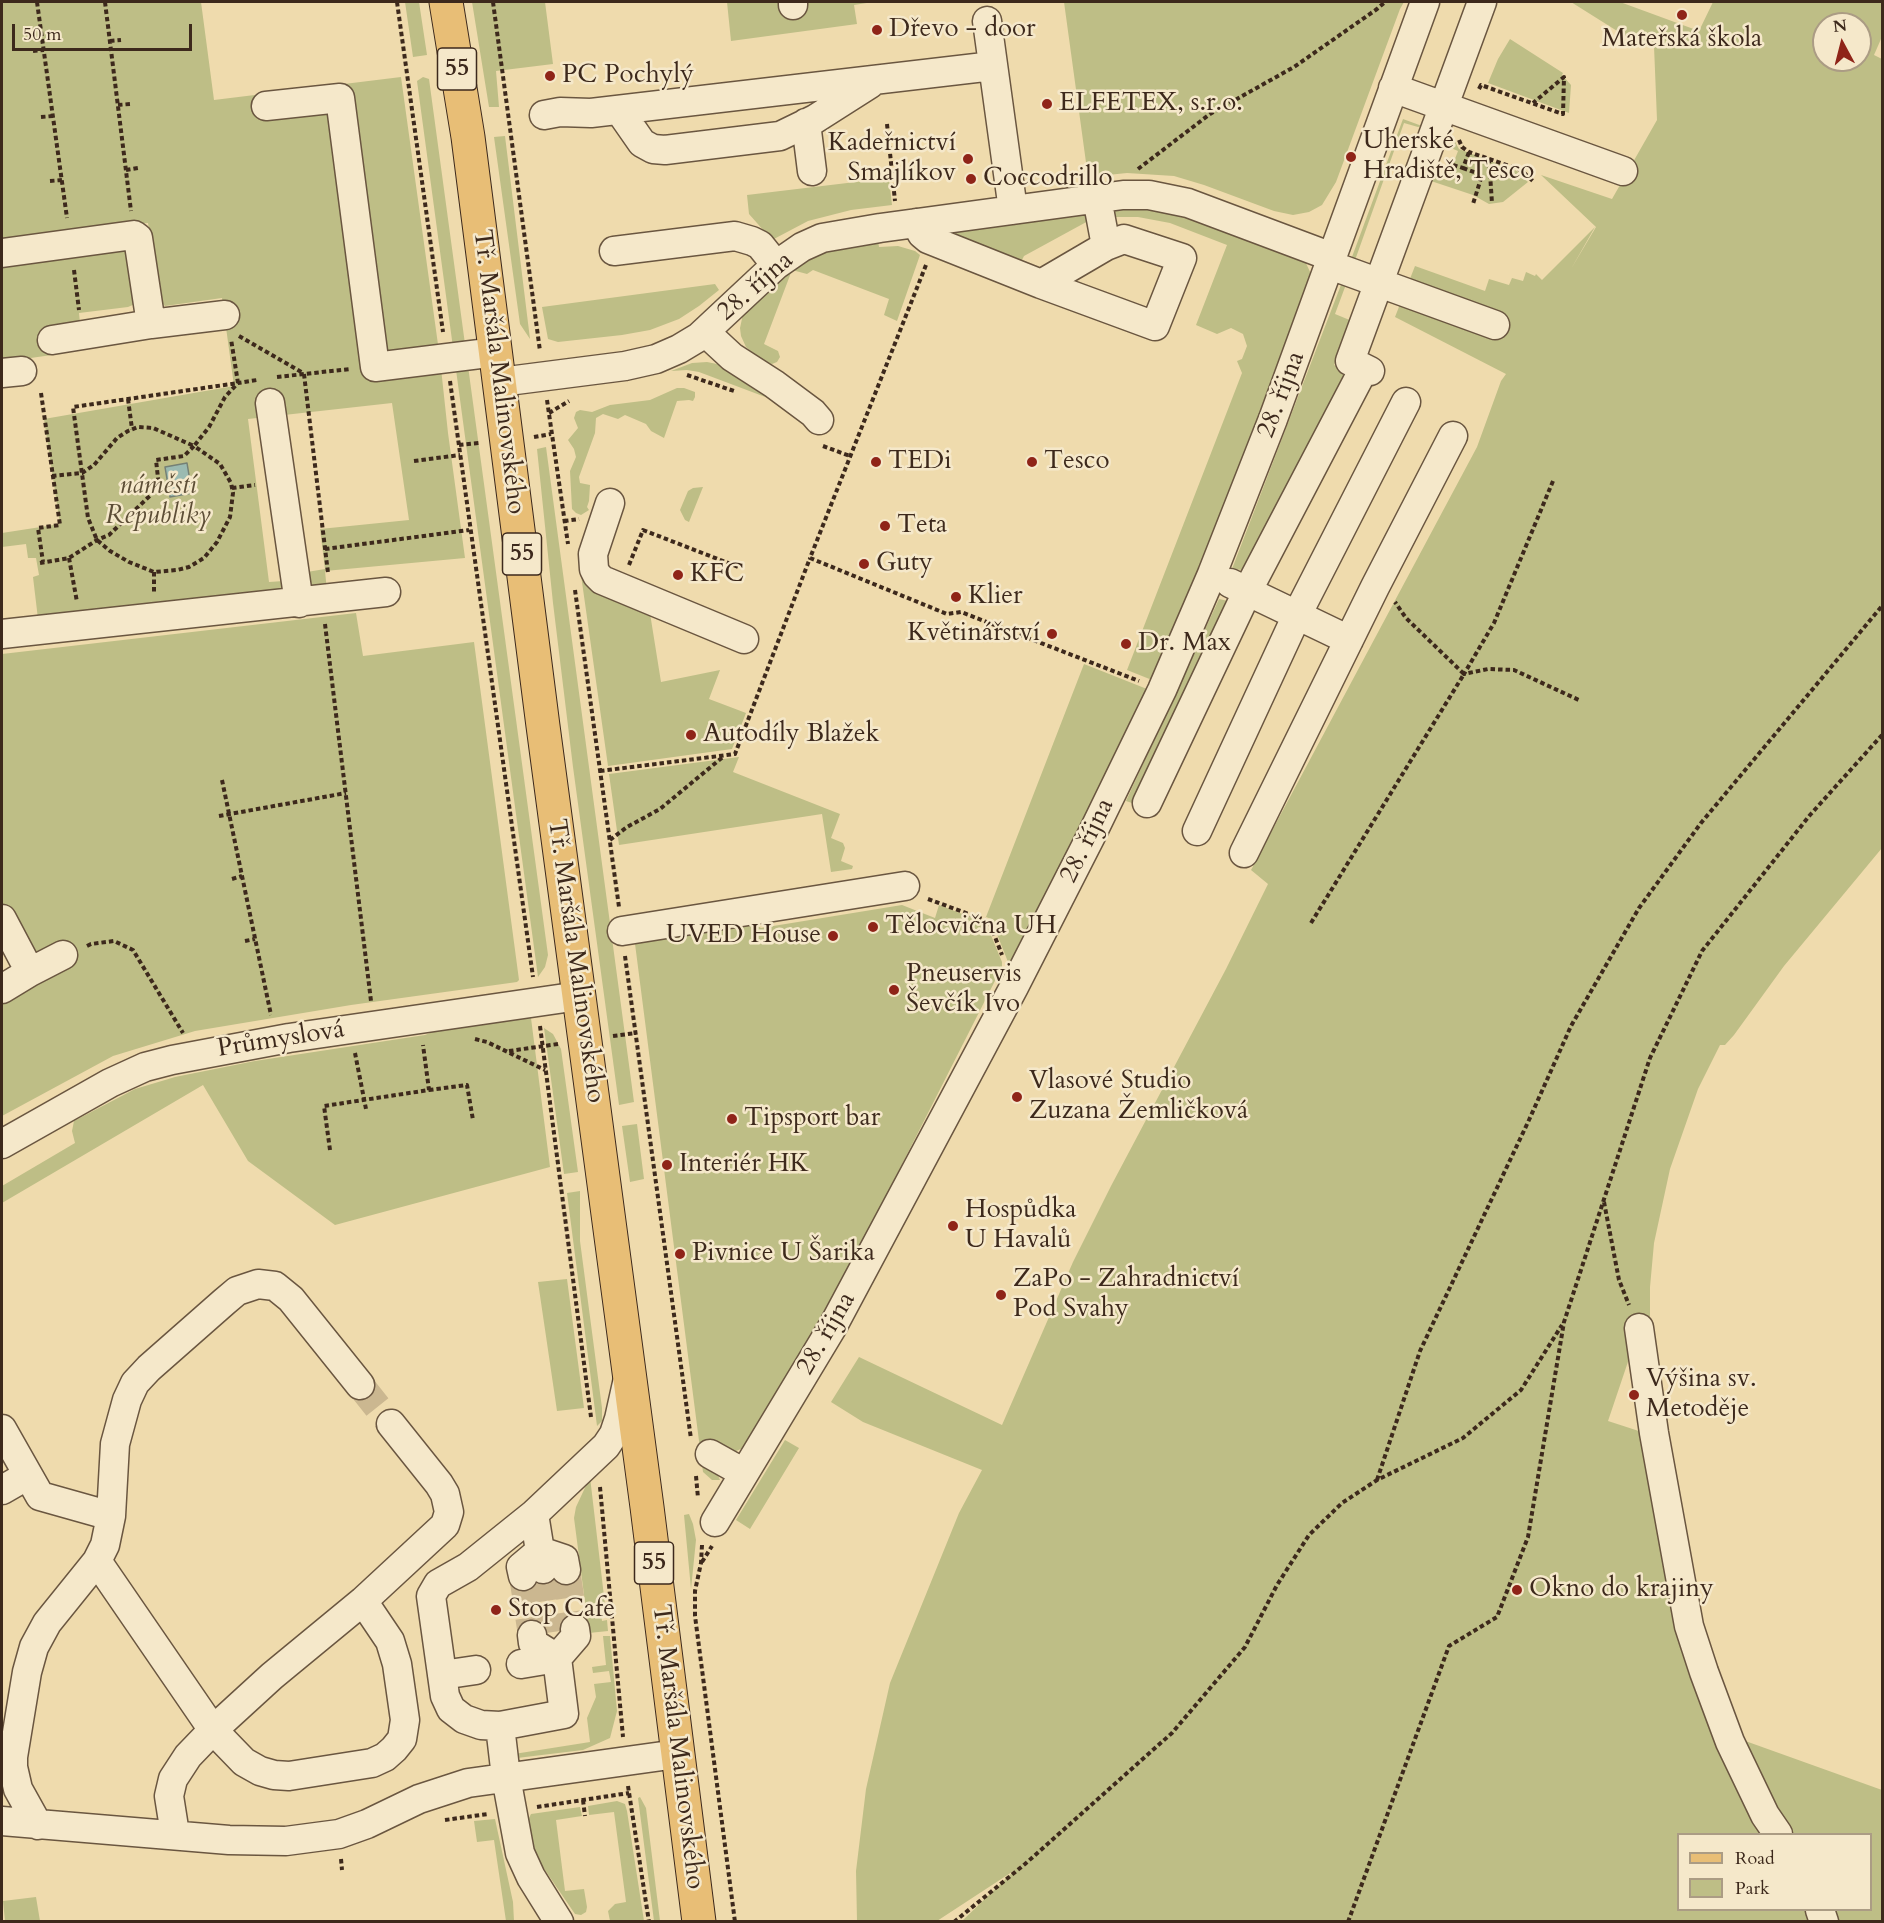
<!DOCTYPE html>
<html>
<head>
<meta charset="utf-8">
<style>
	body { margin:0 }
	#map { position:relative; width:1884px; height:1923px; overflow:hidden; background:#efdbad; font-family:Cardo,serif }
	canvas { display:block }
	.frame { position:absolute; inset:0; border:3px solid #3d291c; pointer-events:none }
	.legend { position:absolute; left:1677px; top:1833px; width:195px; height:78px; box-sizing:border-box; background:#f5e8ca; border:2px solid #ab9c84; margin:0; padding:8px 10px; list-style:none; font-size:18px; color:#3d291c }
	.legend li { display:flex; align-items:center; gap:12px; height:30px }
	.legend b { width:30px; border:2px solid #ab9c84 }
	.north { position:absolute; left:1812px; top:12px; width:60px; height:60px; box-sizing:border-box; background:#f5e8ca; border:2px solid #ab9c84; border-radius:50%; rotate:353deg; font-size:16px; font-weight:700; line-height:24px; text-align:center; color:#3d291c }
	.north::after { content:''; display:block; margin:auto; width:21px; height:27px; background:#8f2418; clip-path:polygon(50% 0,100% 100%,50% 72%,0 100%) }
	.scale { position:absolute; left:12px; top:24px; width:180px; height:27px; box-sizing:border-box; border:3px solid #3d291c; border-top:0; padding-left:8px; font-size:18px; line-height:21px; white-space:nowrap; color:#3d291c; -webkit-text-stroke:4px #f5e8ca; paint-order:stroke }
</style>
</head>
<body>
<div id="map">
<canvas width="1884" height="1923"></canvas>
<div class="frame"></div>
<ul class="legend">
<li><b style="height:8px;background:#e8be76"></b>Road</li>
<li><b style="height:16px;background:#bebe86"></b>Park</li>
</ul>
<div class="north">N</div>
<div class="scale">50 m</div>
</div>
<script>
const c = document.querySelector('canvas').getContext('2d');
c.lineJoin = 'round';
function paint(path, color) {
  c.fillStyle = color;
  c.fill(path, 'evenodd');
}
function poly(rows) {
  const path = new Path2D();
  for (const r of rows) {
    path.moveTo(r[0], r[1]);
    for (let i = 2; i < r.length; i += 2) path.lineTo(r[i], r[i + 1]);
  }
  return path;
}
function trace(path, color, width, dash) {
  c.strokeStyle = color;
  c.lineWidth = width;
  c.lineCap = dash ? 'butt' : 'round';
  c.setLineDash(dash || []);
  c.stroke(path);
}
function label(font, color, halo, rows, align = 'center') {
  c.font = font + ' Cardo,serif';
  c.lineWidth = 5;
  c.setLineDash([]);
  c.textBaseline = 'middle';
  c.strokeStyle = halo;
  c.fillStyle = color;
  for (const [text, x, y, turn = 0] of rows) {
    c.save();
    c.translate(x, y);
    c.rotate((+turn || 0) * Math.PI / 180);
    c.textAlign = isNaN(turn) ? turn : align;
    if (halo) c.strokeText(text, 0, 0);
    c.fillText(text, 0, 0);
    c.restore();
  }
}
const green = poly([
	[2,2,201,2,214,100,401,77,440,359,448,433,465,558,325,571,327,591,304,592,301,573,325,569,320,529,409,520,392,403,248,419,269,582,284,581,286,593,38,619,33,577,39,575,36,558,28,558,26,544,2,547,2,533,60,524,44,419,234,386,222,298,165,306,160,301,148,223,2,241],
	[405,2,419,2,427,55,413,57],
	[472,2,545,2,553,64,496,71,499,107,489,107],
	[727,2,873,2,854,5,857,24,731,41],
	[1064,2,1404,2,1400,9,1336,182,1322,205,1309,212,1293,215,1274,211,1204,185,1174,176,1127,173,1088,177],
	[1571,2,1620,2,1699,31,1713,2,1882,2,1882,40,1881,39,1874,55,1882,59,1882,848,1784,966,1734,1035,1725,1045,1720,1045,1698,1089,1670,1169,1654,1243,1650,1287,1650,1329,1636,1338,1608,1421,1648,1434,1689,1583,1737,1738,1882,1790,1882,1921,962,1921,1015,1870,937,1921,857,1921,856,1871,866,1789,890,1683,959,1513,982,1470,863,1422,831,1402,859,1357,1002,1425,1073,1262,1111,1186,1226,969,1268,884,1251,870,1477,447,1501,381,1506,374,1395,317,1415,266,1485,291,1489,279,1509,285,1512,278,1523,281,1526,272,1535,276,1536,274,1542,280,1595,227,1571,269,1596,227,1541,175,1612,199,1657,120,1654,46,1641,46],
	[1824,24,1860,24,1860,60,1824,60],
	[1678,1834,1870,1834,1870,1910,1678,1910],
	[1510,39,1563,73,1562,75,1571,85,1569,113,1488,83,1498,59],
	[423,77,429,79,548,955,545,967,538,977,417,81],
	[1403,119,1422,126,1418,127,1404,123,1354,263,1349,265],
	[1446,134,1453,138,1459,149,1517,171,1528,182,1503,202,1489,204,1473,195,1428,180,1432,175,1447,180,1458,151,1451,148,1453,143,1443,139],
	[505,136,530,339,520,324,494,137],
	[889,178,892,205,851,210,808,221,772,240,749,214,747,195],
	[1159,207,1305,261,1311,274,1311,283,1207,552,1152,680,1127,670,1242,373,1237,361,1242,359,1247,346,1243,334,1231,328,1217,334,1196,325,1227,245,1170,223,1138,217,1115,217,1114,209],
	[1077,213,1086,216,1090,220,1024,256,1020,264,944,231],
	[878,240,879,247,898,246,915,251,920,255,897,321,884,315,889,299,813,270,807,274,792,270,764,344,778,351,780,357,777,362,772,364,764,362,746,347,741,336,740,328,743,314,780,277,825,250],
	[130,244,135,304,128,307,79,313,80,323,47,327,52,355,2,362,2,261],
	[1344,277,1348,279,1335,314,1352,321,1334,365,1346,370,1249,566,1243,570,1232,569],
	[715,284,719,290,699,306,679,319,650,330,622,335,558,342,548,339,542,307],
	[707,362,722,365,768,398,699,372,687,370,671,371,692,363],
	[677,388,684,388,695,392,695,397,693,401,689,400,677,401,664,438,651,431,646,424,625,415,618,419,603,414,596,418,595,433,579,477,580,483,590,485,589,501,587,507,589,510,581,515,576,513,572,509,570,471,576,457,574,449,568,440,578,428,574,418,576,412,580,410,592,412,610,405,650,400],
	[546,447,634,1102,619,1105,573,767,553,603,537,449],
	[703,487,689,522,685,520,680,510,688,491,693,488],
	[583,574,633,605,633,609,649,607,661,682,720,670,709,699,746,713,732,749,608,766,581,575],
	[1219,599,1228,601,1229,607,1132,803,1126,801],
	[356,613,363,656,474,642,519,980,517,982,351,1005,195,1031,113,1056,2,1116,2,1000,37,954,25,949,2,904,2,654],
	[1084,664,1147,689,1010,967,991,919,986,917],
	[739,757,733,772,840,814,831,838,843,843,845,848,841,861,853,866,852,869,831,872,822,814,619,845,609,774],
	[902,905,935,918,939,905,986,923,1002,962,1002,967,819,1328,745,1447,732,1453,716,1471,720,1480,712,1480,703,1472,634,936,749,921,761,928],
	[531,1018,550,1167,335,1225,248,1161,203,1085,2,1203,2,1186,75,1143,72,1131,74,1121,135,1089,175,1077,255,1061,425,1035,435,1031],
	[544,1028,553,1034,561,1049,578,1172,564,1174],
	[637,1124,644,1179,630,1182,622,1126],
	[580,1191,580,1241,602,1408,602,1421,597,1426,567,1193],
	[567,1279,584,1408,557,1411,538,1282],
	[785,1440,799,1448,750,1529,736,1520],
	[590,1477,605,1605,600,1606,602,1621,607,1620,608,1631,589,1633,574,1518,576,1507],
	[689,1514,693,1524,696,1540,691,1589,684,1515],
	[603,1636,610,1636,617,1711,610,1738,583,1750,517,1758,514,1754,590,1742,587,1718,596,1697,594,1684,611,1682,609,1671,593,1673,592,1667,606,1665],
	[640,1797,646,1808,660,1921,654,1921,638,1798],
	[617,1801,625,1804,627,1811,644,1921,610,1921,608,1911,615,1904,626,1902,614,1812,589,1815,588,1806],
	[580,1807,582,1816,556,1820,565,1891,584,1889,587,1907,586,1912,581,1915,575,1914,536,1857,528,1820,531,1814],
	[495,1819,513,1902,514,1921,506,1921,494,1840,477,1842,474,1821],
	[36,1897,40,1921,5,1921,3,1901]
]);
const water = poly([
	[187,463,192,493,170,497,165,467,187,463]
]);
const minorTunnel = poly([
	[360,1385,391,1424],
	[566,1570,575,1629],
	[544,1573,553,1632],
	[523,1576,532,1635]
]);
const path = poly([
	[37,2,67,218],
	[105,2,131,211],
	[397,2,443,332],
	[493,2,540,351],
	[110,41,121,40],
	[33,51,44,50],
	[1479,89,1481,85,1563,114,1564,77,1533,103],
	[118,105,130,104],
	[41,117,53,116],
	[887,124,895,201],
	[1459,140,1462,147,1469,152,1521,170,1534,182],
	[1489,159,1492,203],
	[1453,165,1463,168,1469,152],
	[1463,168,1482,175,1473,204],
	[1138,169,1210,114,1294,67,1377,9,1385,2],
	[126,170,138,168],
	[50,181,62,180],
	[926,265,810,558,947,614,961,612,1139,681],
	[74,270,79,310],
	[239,336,303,373],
	[304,374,328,573],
	[687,375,734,391],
	[277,377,350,369],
	[450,381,533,977],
	[41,393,60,525,38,528,43,562],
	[128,399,132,429],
	[547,400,568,544],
	[549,413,569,401],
	[534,437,551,434],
	[459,445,479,443],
	[823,446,850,456],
	[414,461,460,455],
	[52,476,82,473,94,465,117,438,128,431,138,427,153,428,194,446,209,427,225,397,238,383,257,380],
	[1553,481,1494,623,1464,674,1488,669,1514,670,1581,701],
	[232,488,255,485],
	[564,521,579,519],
	[325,549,469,530],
	[69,558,77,602],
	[40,563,69,558,97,540,109,535,159,487,156,460,184,456,194,446,220,464,231,483,233,493,230,517,217,542,204,558,189,567,177,570,154,572,129,562,110,551,97,540,88,518,73,407,238,383,231,339],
	[629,565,643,530,741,568],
	[154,572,154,592],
	[575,590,619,907],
	[325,624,371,1001],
	[600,771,735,754,810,558],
	[222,780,271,1015],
	[219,816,346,793],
	[610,840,627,827,660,809,724,756],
	[232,879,242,876],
	[928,899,985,920,990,924,1002,955],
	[1311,923,1464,674,1406,618,1395,602],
	[245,941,255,939],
	[87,946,91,944,114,941,133,950,183,1033],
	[625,956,691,1439],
	[540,1026,591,1417],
	[613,1036,636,1033],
	[475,1039,487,1042,545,1070],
	[509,1051,558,1044],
	[355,1053,366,1109],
	[429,1090,467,1085,473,1120],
	[330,1150,324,1106,429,1090,423,1045],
	[1604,1202,1619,1280,1629,1305],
	[696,1476,698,1498],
	[1377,1480,1420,1351,1529,1120,1571,1026,1639,908,1701,823,1882,606],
	[600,1487,623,1737],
	[702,1545,701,1563,695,1591,695,1616,735,1922],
	[702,1562,712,1546],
	[628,1786,649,1922],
	[583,1800,585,1816],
	[537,1807,629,1793],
	[445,1820,488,1814],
	[341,1859,342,1870],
	[954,1922,1025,1864,1172,1733,1245,1647,1277,1585,1309,1535,1342,1503,1377,1480,1463,1438,1521,1390,1562,1325],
	[1348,1922,1449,1646,1497,1617,1528,1537,1564,1322,1650,1058,1702,951,1810,815,1882,735]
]);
const minor = poly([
	[793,2,793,5],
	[987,21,1013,210],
	[1393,88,1623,171],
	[266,106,340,98,375,367,496,352],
	[619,110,642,143,653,149,665,150,780,136,815,119,870,84],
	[544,115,560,112,591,113,993,66],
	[806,123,812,171],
	[1097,198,1106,246],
	[916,223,922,234,928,239,1041,284,1155,326,1182,258,1124,239,1106,246,1041,284],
	[614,251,735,236,752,241,760,245,776,265],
	[2,253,134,235,138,238,151,324,52,340],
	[1330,265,1495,325],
	[151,324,225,315],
	[705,332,732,357,774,384,813,413,819,420],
	[1370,371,1350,361,1482,2],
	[2,373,22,371],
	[500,382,625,366,656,359,679,349,699,337,776,265,802,247,822,238,880,228,1123,195,1149,195,1188,203,1332,257],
	[270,403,299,603],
	[610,503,593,554,594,569,597,575,602,580,744,639],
	[1230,583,1349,640],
	[2,634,386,592],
	[1147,803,1248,590,1359,378],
	[1197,831,1297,615,1406,402],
	[1244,853,1375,587,1453,436],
	[2,919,30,972,2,989],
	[622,931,905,886],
	[30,972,63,955],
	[2,1144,110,1083,145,1067,172,1060,289,1038,579,996],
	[1639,1328,1654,1433,1689,1626,1704,1672,1730,1742,1765,1815,1778,1834],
	[2,1429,40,1496,111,1516],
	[710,1454,744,1473],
	[2,1490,28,1475],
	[534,1514,468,1567,438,1584,431,1596,445,1696,451,1709,464,1719,481,1725,500,1726,506,1777,520,1853,531,1877,559,1922],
	[715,1522,833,1326,1014,987,1091,836,1162,690,1212,574,1273,419,1425,2],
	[97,1561,213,1730,244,1762,260,1771,274,1775,289,1776,372,1763,385,1757,394,1749,402,1739,405,1720,397,1664,390,1641,363,1601],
	[543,1569,540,1551,564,1559,566,1570],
	[523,1576,521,1567,540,1551,534,1514,606,1446,614,1434,619,1419,627,1383],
	[521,1664,557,1658,576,1636,575,1629],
	[442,1675,476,1670],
	[500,1726,564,1714,557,1658,533,1643,532,1635],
	[2,1821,229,1840,286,1841,339,1834,367,1824,419,1799,468,1783,677,1754],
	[38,1825,18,1789,13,1767,13,1757,27,1672,34,1647,47,1623,97,1561,105,1545,111,1516,115,1444,127,1400,135,1383,149,1368,224,1302,237,1291,258,1284,275,1286,291,1299,360,1385],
	[175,1834,169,1796,173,1779,188,1756,213,1730,272,1676,363,1601,445,1525,449,1512,445,1494,439,1484,391,1424],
	[1820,1910,1824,1922]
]);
const major = poly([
	[446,2,468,137,543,726,647,1507,699,1922]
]);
const markers = [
	[1682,15,6,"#8f2418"],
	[877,30,6,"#8f2418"],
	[550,76,6,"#8f2418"],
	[1047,104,6,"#8f2418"],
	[1351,157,6,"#8f2418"],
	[968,159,6,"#8f2418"],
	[971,179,6,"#8f2418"],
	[876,462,6,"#8f2418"],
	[1032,462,6,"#8f2418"],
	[885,526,6,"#8f2418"],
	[864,564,6,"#8f2418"],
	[678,575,6,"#8f2418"],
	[956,597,6,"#8f2418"],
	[1052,634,6,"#8f2418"],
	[1126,644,6,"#8f2418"],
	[691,735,6,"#8f2418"],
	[873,927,6,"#8f2418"],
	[833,936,6,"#8f2418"],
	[894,990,6,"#8f2418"],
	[1017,1097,6,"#8f2418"],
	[732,1119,6,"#8f2418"],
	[667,1165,6,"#8f2418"],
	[953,1226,6,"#8f2418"],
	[680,1254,6,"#8f2418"],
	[1001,1295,6,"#8f2418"],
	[1634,1395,6,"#8f2418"],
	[1517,1590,6,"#8f2418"],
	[496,1610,6,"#8f2418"]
];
const shields = [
	[457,69,39],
	[522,554,39],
	[654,1563,39]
];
const shieldNames = [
	["55",457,69],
	["55",522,554],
	["55",654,1563]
];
const poiNames = [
	["Dřevo - door",889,30],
	["Mateřská škola",1682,40,"center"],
	["PC Pochylý",562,76],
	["ELFETEX, s.r.o.",1059,104],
	["Uherské",1363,142],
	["Hradiště, Tesco",1363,172],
	["Kadeřnictví",956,144,"right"],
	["Smajlíkov",956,174,"right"],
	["Coccodrillo",983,179],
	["TEDi",888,462],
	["Tesco",1044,462],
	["Teta",897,526],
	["Guty",876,564],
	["KFC",690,575],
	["Klier",968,597],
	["Květinářství",1040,634,"right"],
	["Dr. Max",1138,644],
	["Autodíly Blažek",703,735],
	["Tělocvična UH",885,927],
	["UVED House",821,936,"right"],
	["Pneuservis",906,975],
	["Ševčík Ivo",906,1005],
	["Vlasové Studio",1029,1082],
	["Zuzana Žemličková",1029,1112],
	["Tipsport bar",744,1119],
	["Interiér HK",679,1165],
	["Hospůdka",965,1211],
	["U Havalů",965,1241],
	["Pivnice U Šarika",692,1254],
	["ZaPo - Zahradnictví",1013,1280],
	["Pod Svahy",1013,1310],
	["Výšina sv.",1646,1380],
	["Metoděje",1646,1410],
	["Okno do krajiny",1529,1590],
	["Stop Cafe",508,1610]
];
const streetNames = [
	["28. října",756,287,-41],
	["Tř. Maršála Malinovského",498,372,83],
	["28. října",1282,395,-69],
	["28. října",1088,841,-64],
	["Tř. Maršála Malinovského",575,961,82],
	["Průmyslová",281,1040,-9],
	["28. října",827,1334,-60],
	["Tř. Maršála Malinovského",677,1747,83]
];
const parkNames = [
	["náměstí",158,487],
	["Republiky",158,517]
];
paint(green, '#bebe86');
paint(water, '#9bbab1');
trace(water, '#758075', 1.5);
trace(minorTunnel, '#cbb790', 28, [28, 14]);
trace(minor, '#6a5640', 31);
trace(major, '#3d291c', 35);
trace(path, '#3d291c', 4, [4.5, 3]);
trace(minor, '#f5e8ca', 28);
trace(major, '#e8be76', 33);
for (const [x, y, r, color] of markers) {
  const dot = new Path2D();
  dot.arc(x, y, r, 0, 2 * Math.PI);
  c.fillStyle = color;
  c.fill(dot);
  trace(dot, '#f5e8ca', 2);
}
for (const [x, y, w] of shields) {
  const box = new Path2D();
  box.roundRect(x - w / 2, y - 21, w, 42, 4.5);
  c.fillStyle = '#f5e8ca';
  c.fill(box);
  trace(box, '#3d291c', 1.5);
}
label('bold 24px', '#3d291c', null, shieldNames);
label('26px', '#3d291c', '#f5e8ca', poiNames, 'left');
label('26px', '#3d291c', '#f5e8ca', streetNames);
label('italic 26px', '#5d4e36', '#f5e8ca', parkNames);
</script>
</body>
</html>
